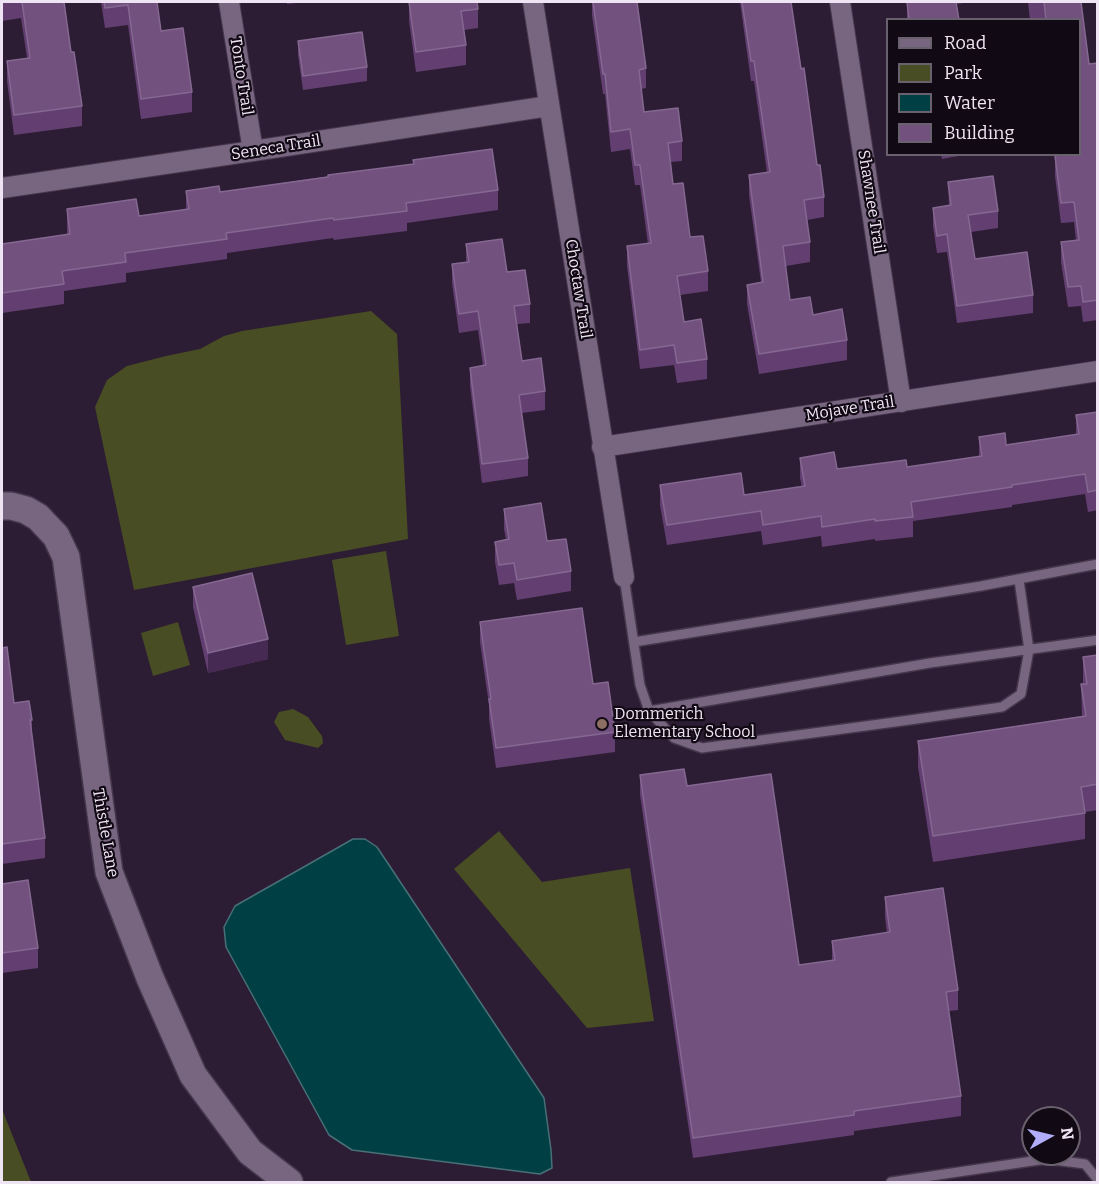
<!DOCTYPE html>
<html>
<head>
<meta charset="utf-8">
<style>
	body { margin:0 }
	#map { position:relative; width:1099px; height:1184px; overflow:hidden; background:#2d1d34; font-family:Bitter,serif }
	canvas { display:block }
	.frame { position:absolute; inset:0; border:3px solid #efe4f4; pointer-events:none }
	.legend { position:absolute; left:886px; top:18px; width:195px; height:138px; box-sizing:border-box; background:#110a15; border:2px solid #6a616e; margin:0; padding:8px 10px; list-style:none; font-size:18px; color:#efe4f4 }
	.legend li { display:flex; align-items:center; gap:12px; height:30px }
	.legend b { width:30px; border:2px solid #6a616e }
	.north { position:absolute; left:1021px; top:1106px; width:60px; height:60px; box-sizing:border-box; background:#110a15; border:2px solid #6a616e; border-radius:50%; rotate:82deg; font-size:16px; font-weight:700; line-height:24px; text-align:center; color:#efe4f4 }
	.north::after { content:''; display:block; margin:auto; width:21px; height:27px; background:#b2adf9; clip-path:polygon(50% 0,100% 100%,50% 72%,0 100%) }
</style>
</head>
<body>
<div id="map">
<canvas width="1099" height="1184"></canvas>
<div class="frame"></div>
<ul class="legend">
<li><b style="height:8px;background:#786580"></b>Road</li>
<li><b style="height:16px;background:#484d23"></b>Park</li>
<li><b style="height:16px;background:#003f43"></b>Water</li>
<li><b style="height:16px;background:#72517f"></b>Building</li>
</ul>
<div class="north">N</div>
</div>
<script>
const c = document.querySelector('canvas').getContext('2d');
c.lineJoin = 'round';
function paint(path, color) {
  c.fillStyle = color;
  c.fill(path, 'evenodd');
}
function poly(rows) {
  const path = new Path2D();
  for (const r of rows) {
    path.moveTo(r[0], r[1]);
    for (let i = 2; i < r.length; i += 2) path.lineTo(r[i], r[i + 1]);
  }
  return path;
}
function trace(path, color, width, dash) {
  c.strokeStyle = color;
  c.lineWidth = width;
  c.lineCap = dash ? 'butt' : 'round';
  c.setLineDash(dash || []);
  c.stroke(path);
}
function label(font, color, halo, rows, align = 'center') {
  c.font = font + ' Bitter,serif';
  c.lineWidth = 4.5;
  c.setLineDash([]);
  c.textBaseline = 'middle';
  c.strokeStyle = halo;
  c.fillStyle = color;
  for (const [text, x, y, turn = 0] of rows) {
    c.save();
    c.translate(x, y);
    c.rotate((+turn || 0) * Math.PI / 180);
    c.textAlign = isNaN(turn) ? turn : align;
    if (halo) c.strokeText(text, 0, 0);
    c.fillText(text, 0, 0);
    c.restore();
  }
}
const green = poly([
	[371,311,397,334,408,539,134,590,95,407,107,380,127,366,166,356,200,349,224,336,242,331],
	[386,551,399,636,346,645,332,560],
	[178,622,190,665,153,676,141,633],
	[293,709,308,717,322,736,323,743,318,748,285,740,274,722,279,712],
	[499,831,542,882,630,868,654,1021,587,1028,454,869],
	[2,1109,31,1182,2,1182]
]);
const water = poly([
	[353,839,365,839,377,847,544,1098,551,1150,552,1168,540,1174,352,1150,329,1135,226,947,224,927,235,906,353,839]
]);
const lane = poly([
	[624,577,640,685,649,711,674,738,702,748,895,722,1002,707,1021,694,1029,650,1019,580],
	[634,642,981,586,1098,564],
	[649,711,930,663,1098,640],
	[891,1182,1046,1159,1085,1164,1098,1180]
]);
const street = poly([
	[229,2,253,151],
	[533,2,624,577],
	[840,2,901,402],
	[2,188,253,151,549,106],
	[602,447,1098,371]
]);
const secondary = poly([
	[2,506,11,506,26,510,38,517,56,536,66,557,109,872,150,978,193,1075,250,1152,289,1182]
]);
const wall = poly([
	[2,2,64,2,71,52,82,106,82,126,14,135,7,81,7,61,27,58,21,18,2,21],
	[101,2,157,2,161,31,192,92,192,112,141,119,128,25,105,28],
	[287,2,304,2,287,4],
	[409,2,478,9,478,28,464,30,466,45,466,65,416,72,409,21],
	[592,2,637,2,646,68,646,88,641,89,644,112,682,141,682,161,671,162,673,184,690,237,708,271,708,291,680,295,684,322,707,359,707,379,677,383,674,365,640,369,627,266,627,246,648,244,640,185,635,185,630,149,611,152,605,94,603,94,592,15],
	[740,2,791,2,817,165,824,197,824,217,807,220,810,242,810,262,786,266,790,300,813,315,847,340,847,360,759,374,747,304,747,285,761,282,749,195,749,175,767,172,754,81,751,81],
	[907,2,972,2,956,4,959,20,907,20],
	[1028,2,1081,2,1089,64,1098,63,1098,320,1083,322,1081,306,1068,307,1061,262,1061,242,1076,240,1074,222,1061,223,1055,176,1055,156,1060,156,1060,154,1080,154,1080,20,1030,20],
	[298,41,367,67,367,81,303,90,298,55],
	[941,154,969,154,942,159],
	[413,160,498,190,498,210,407,223,407,231,334,240,333,238,227,253,227,259,126,273,126,282,64,291,64,304,2,313,2,244,67,235,67,209,139,216,186,209,186,191,220,192,413,164],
	[948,182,998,211,998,228,971,232,975,259,1033,295,1033,313,957,323,947,252,937,253,933,226,933,208,949,206],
	[466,244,507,272,530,304,530,323,517,324,522,361,545,391,545,410,522,413,528,458,528,476,482,483,470,386,470,368,483,366,478,330,459,333,452,283,452,264,466,262],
	[1098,412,1098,510,1088,512,1085,494,1012,505,1012,507,913,521,913,537,875,541,875,539,822,547,821,536,763,545,761,531,667,545,660,505,660,485,744,495,802,487,800,478,800,458,837,469,907,467,979,456,979,437,1006,445,1076,435,1076,415],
	[504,509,547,541,571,571,571,591,517,600,514,583,499,585,495,562,495,542,506,540,504,529],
	[193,587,268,659,208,673,193,607],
	[480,622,615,732,615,752,496,768,489,719,489,705,480,642],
	[2,648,14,703,32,720,32,732,45,838,45,858,2,864],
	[1098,655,1098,810,1085,812,1085,839,933,862,918,767,918,741,1082,716,1081,684,1083,684,1083,657],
	[640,775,687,786,799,965,832,961,832,941,887,933,885,917,885,897,958,990,958,1010,949,1011,961,1096,961,1116,854,1131,854,1135,693,1158,640,795],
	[2,884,38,948,38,968,2,973]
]);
const shadedWall = poly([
	[268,639,268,659,208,673,208,653]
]);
const building = poly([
	[22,2,64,2,71,52,74,52,82,106,14,115,7,61,30,58,22,2],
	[104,2,157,2,161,31,183,28,192,92,141,99,128,5,105,8,104,2],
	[409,2,477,2,478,9,461,11,466,45,416,52,409,2],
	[593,2,637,2,646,68,639,70,644,112,678,108,682,141,668,143,673,184,683,183,690,237,703,236,708,271,677,276,684,322,701,319,707,359,677,363,674,345,640,350,627,246,651,243,640,165,635,165,630,129,611,132,605,74,603,74,593,2],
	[742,2,791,2,801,69,804,68,817,165,820,165,824,197,804,200,810,242,783,246,790,300,810,297,813,315,842,309,847,340,759,354,747,285,763,282,749,175,770,172,754,61,751,61,742,2],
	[907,2,956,2,959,20,909,20,907,2],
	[1044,2,1081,2,1089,64,1098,63,1098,300,1083,302,1081,286,1068,287,1061,242,1079,240,1074,202,1061,203,1055,156,1063,154,1080,154,1080,20,1046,20,1044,2],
	[362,32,367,67,303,76,298,41,362,32],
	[492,149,498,190,406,203,407,211,334,220,333,218,226,233,227,239,125,253,126,262,62,271,64,284,2,293,2,244,70,234,67,209,136,199,139,216,189,209,186,191,219,186,220,192,328,177,328,175,414,164,413,160,492,149],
	[993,176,998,211,968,215,975,259,1027,252,1033,295,957,306,947,234,937,236,933,208,951,205,948,182,993,176],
	[502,239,507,272,525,270,530,304,514,306,522,361,541,358,545,391,519,395,528,458,482,464,470,368,486,365,478,311,459,314,452,264,469,262,466,244,502,239],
	[1098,412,1098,490,1088,492,1085,474,1012,485,1012,487,911,502,913,517,875,521,875,519,822,527,821,516,763,525,761,511,667,525,660,485,741,473,744,495,805,486,800,458,834,452,837,469,906,460,907,467,982,456,979,437,1005,433,1006,445,1079,434,1076,415,1098,412],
	[541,503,547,541,566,539,571,571,517,580,514,563,499,565,495,542,509,539,504,509,541,503],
	[252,573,268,639,208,653,193,587,252,573],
	[582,608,593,684,608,682,615,732,496,748,489,699,491,699,480,622,582,608],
	[7,647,14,703,29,701,32,720,30,720,45,838,2,844,2,648,7,647],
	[1098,655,1098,784,1081,787,1085,813,933,836,918,741,1086,716,1081,684,1087,684,1083,657,1098,655],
	[684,769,687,786,771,774,799,965,835,960,832,941,890,932,885,897,943,888,958,990,946,992,961,1096,854,1111,854,1115,693,1138,640,775,684,769],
	[28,880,38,948,2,953,2,884,28,880]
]);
const markers = [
	[602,724,6,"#8d6e63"]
];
const streetNames = [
	["Tonto Trail",241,76,81],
	["Seneca Trail",276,148,-9],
	["Shawnee Trail",871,202,81],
	["Choctaw Trail",578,289,81],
	["Mojave Trail",850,409,-9],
	["Thistle Lane",105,833,80]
];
const poiNames = [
	["Dommerich",614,715],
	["Elementary School",614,733]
];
paint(green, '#484d23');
paint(water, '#003f43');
trace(water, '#487078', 1.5);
trace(lane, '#45374b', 12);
trace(street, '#45374b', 22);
trace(secondary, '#45374b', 30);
trace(lane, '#786580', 9);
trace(street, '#786580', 20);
trace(secondary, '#786580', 27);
paint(wall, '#633f71');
paint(shadedWall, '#472a53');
paint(building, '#72517f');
trace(building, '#856891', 1.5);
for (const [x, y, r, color] of markers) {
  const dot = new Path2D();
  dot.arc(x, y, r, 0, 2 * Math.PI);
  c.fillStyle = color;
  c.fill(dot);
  trace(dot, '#110a15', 2);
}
label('16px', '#efe4f4', '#110a15', streetNames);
label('16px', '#efe4f4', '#110a15', poiNames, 'left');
</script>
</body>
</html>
